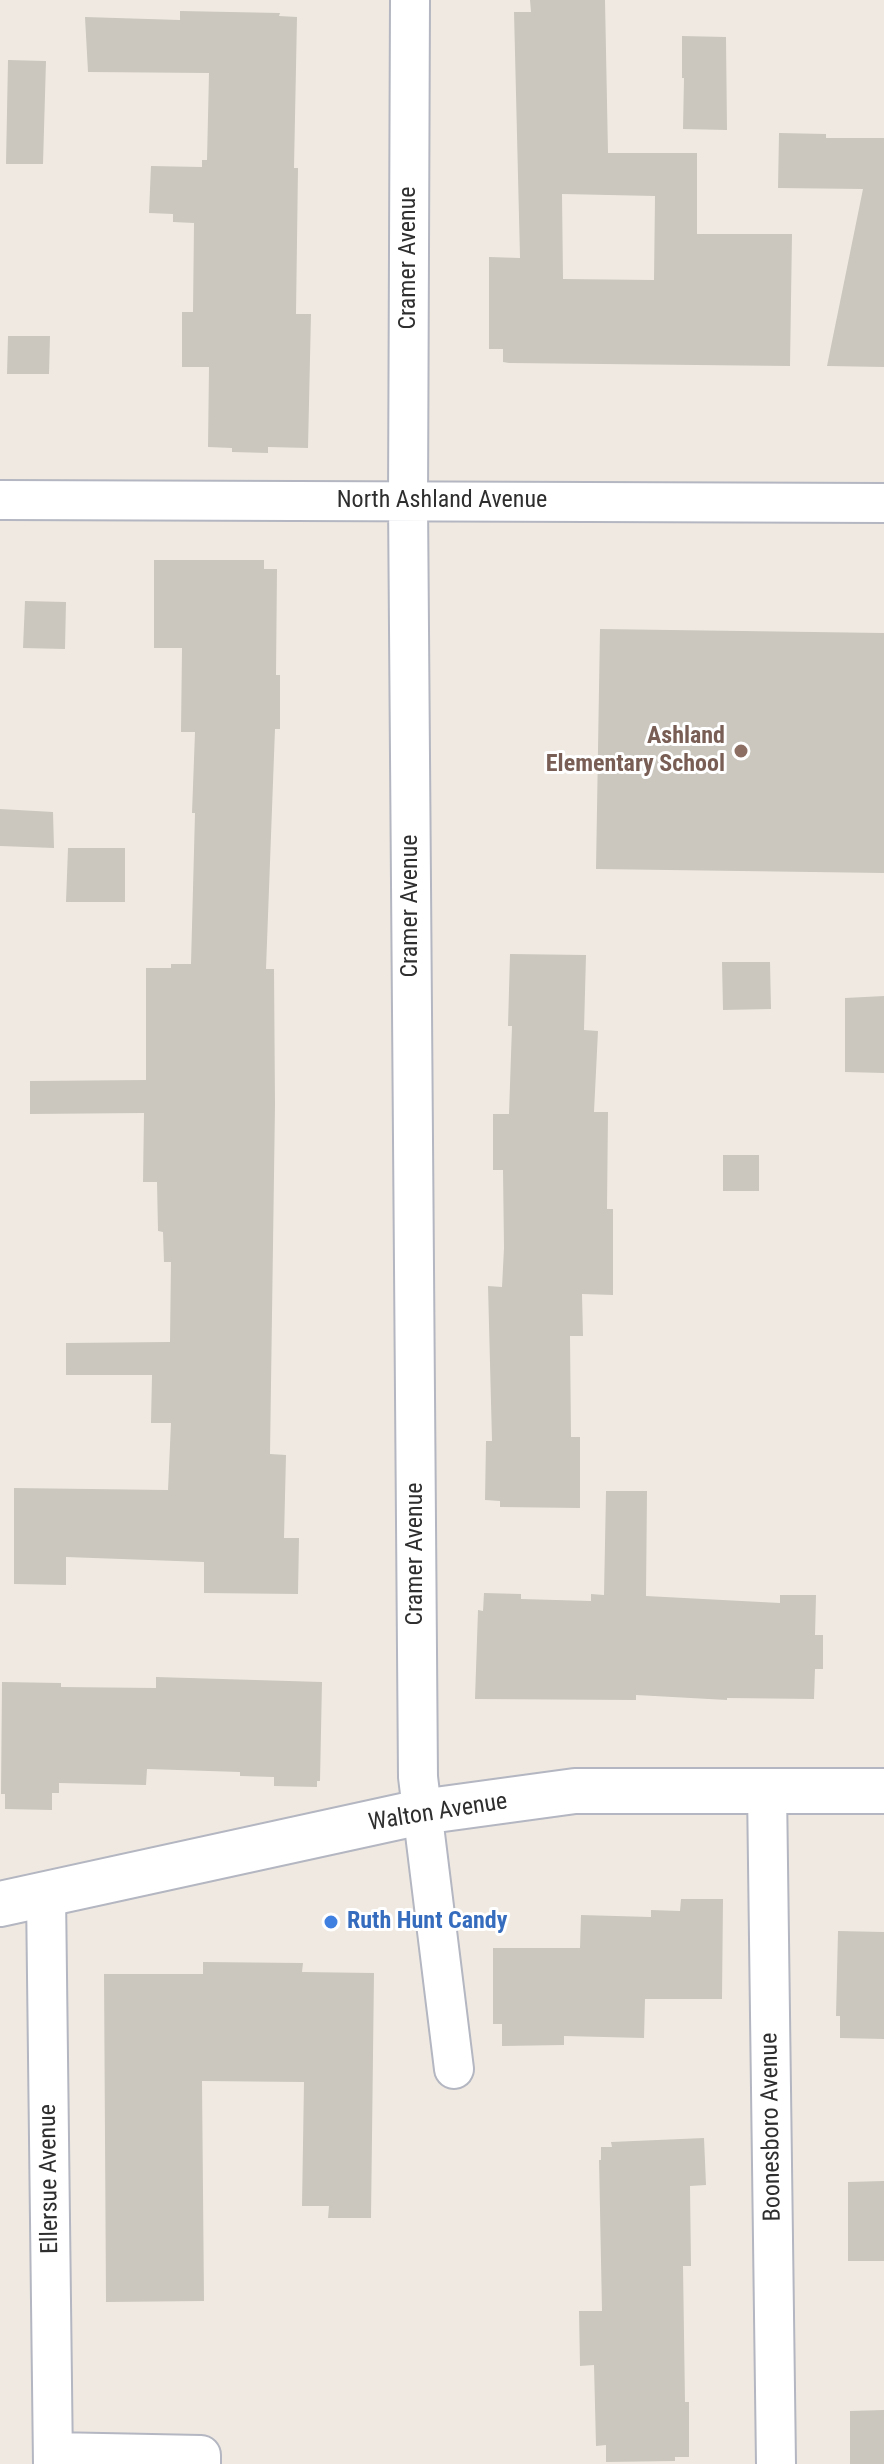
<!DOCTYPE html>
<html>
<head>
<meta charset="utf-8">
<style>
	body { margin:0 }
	canvas { display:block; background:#efe9e1 }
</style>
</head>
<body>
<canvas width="884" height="2464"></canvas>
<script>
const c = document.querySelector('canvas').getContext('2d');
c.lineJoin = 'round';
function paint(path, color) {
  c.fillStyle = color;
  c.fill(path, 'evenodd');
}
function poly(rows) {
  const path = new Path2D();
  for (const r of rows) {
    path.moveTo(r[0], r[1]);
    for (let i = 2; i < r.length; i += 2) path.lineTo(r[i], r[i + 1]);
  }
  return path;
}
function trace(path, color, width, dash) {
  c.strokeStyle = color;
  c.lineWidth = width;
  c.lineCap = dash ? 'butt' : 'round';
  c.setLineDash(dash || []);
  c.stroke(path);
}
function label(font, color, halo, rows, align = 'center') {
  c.font = font + ' "Roboto Condensed",sans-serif';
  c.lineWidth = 6;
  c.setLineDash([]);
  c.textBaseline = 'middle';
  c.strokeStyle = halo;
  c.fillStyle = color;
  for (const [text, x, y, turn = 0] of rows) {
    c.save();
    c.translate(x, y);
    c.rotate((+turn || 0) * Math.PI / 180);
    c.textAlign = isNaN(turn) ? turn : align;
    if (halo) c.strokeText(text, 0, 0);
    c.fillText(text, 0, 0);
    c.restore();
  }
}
const building = poly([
	[530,0,605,0,608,153,697,153,697,234,792,234,790,366,509,363,503,362,503,349,489,349,489,257,520,258,514,12,531,12],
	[562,194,655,196,654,280,563,279],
	[180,11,280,13,279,16,297,17,294,168,298,168,296,314,311,314,308,448,268,447,268,453,232,452,232,448,208,447,209,367,182,367,182,312,193,312,194,223,173,222,173,214,149,213,151,166,202,167,202,160,207,160,209,73,88,72,85,17,180,20],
	[682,36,726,37,727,130,683,129,684,78,682,78],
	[8,60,46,61,43,164,6,164],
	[779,133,826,134,826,138,884,138,884,367,827,366,863,189,778,188],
	[8,336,50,336,49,374,7,374],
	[154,560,264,560,264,569,277,569,276,675,280,675,280,729,275,729,266,969,274,969,275,1105,270,1454,286,1455,284,1538,299,1538,298,1594,204,1593,204,1562,66,1557,66,1585,14,1584,14,1488,168,1490,171,1423,151,1423,152,1375,66,1375,66,1343,170,1342,171,1262,164,1262,163,1232,158,1231,157,1182,143,1182,144,1113,30,1114,30,1081,146,1080,146,968,171,968,171,964,191,964,195,813,192,813,195,732,181,732,182,648,154,648],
	[25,601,66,602,65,649,23,648],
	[600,629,884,633,884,873,596,869],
	[0,809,53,812,54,848,0,846],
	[68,848,125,848,125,902,66,902],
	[510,954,586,955,584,1030,598,1031,594,1112,608,1112,607,1209,613,1209,613,1295,582,1294,583,1336,570,1336,571,1437,580,1437,580,1508,500,1507,500,1501,485,1500,486,1441,492,1441,488,1286,502,1287,504,1248,503,1170,493,1170,493,1114,509,1114,512,1026,508,1026],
	[722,962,770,962,771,1009,723,1010],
	[884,996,884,1073,845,1072,845,998],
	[723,1155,759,1155,759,1191,723,1191],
	[606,1491,647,1491,646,1596,780,1603,780,1595,816,1595,815,1635,823,1635,823,1669,815,1669,814,1699,727,1698,727,1700,636,1695,636,1700,475,1699,478,1610,483,1611,484,1593,521,1594,521,1599,591,1601,591,1594,604,1595],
	[156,1677,322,1682,320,1781,317,1781,317,1787,274,1786,274,1777,240,1776,240,1772,147,1769,146,1785,59,1783,59,1793,52,1793,52,1810,5,1809,5,1794,1,1794,2,1682,61,1683,61,1687,156,1688],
	[681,1899,723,1899,722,1999,645,1999,644,2038,564,2036,564,2045,502,2046,502,2024,493,2024,493,1948,580,1948,581,1915,651,1917,651,1910,680,1911],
	[838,1931,884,1932,884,2039,840,2038,840,2016,836,2016],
	[203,1962,303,1963,302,1972,374,1973,371,2218,328,2218,329,2206,302,2206,304,2082,202,2081,204,2301,106,2302,104,1974,203,1974],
	[704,2138,706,2185,690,2186,691,2266,683,2266,685,2402,689,2402,689,2457,675,2457,675,2461,606,2462,606,2445,596,2446,594,2365,580,2366,579,2311,602,2311,599,2160,601,2160,601,2147,612,2147,611,2142],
	[884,2181,884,2261,848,2261,848,2182],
	[884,2410,884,2464,850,2464,850,2411]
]);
const minor = poly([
	[410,0,408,501,418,1777,454,2069],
	[0,500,884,503],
	[767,1789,776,2464],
	[46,1894,53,2464],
	[53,2452,201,2455,201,2464]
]);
const tertiary = poly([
	[0,1904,421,1812,575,1791,884,1791]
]);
const markers = [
	[741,751,8,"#8d6e63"],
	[331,1922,8,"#3f7fe0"]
];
const streetNames = [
	["Cramer Avenue",409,258,-90],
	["North Ashland Avenue",442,501],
	["Cramer Avenue",411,906,-90],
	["Cramer Avenue",416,1554,-90],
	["Walton Avenue",438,1813,-9],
	["Boonesboro Avenue",772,2127,-91],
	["Ellersue Avenue",50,2179,-91]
];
const educationNames = [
	["Ashland",725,737],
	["Elementary School",725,765]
];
const shopNames = [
	["Ruth Hunt Candy",347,1922]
];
paint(building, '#cbc7bf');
trace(minor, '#b4b7c1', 42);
trace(tertiary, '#b4b7c1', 48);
trace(minor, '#fff', 38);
trace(tertiary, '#fff', 44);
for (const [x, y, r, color] of markers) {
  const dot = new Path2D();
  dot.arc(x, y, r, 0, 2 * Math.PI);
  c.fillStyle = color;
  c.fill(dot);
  trace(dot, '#fff', 3);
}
label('24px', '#2e2e2e', '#fff', streetNames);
label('bold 24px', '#785e54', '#fff', educationNames, 'right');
label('bold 24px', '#366cbe', '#fff', shopNames, 'left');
</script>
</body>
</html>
